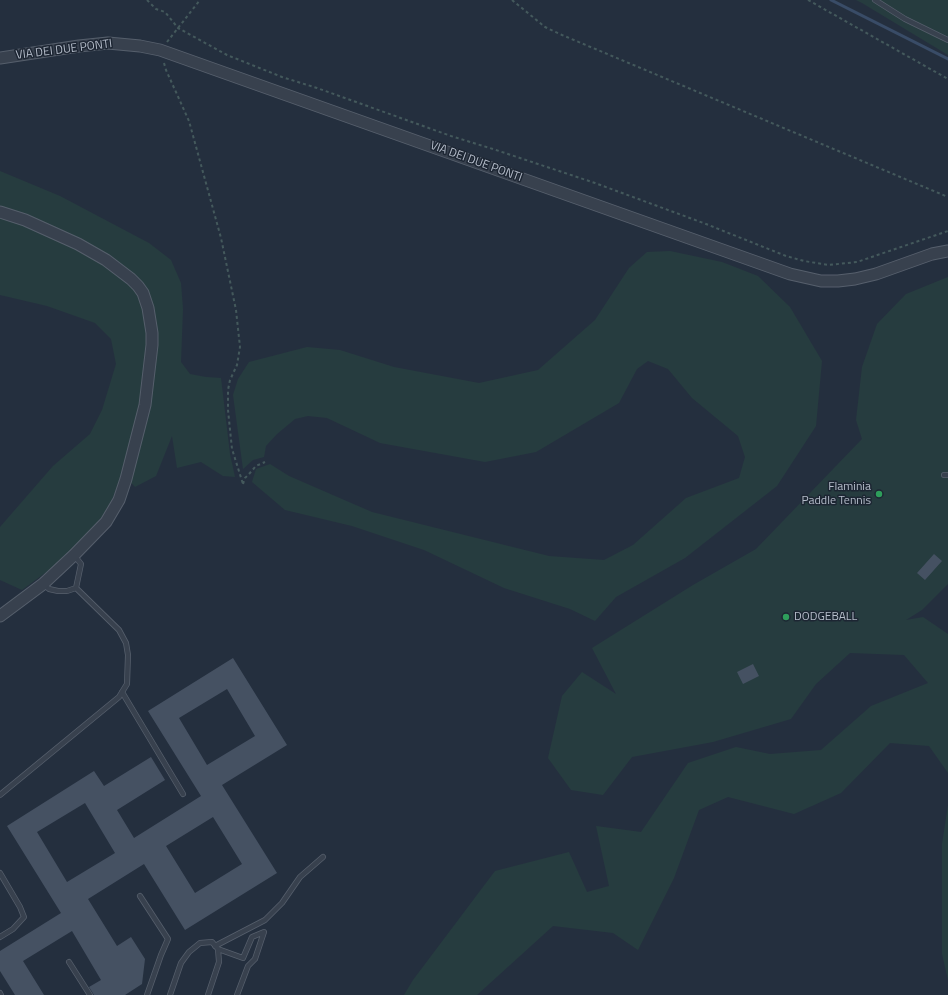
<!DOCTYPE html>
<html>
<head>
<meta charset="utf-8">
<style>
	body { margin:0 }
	canvas { display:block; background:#242f3e }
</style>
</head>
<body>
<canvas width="948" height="995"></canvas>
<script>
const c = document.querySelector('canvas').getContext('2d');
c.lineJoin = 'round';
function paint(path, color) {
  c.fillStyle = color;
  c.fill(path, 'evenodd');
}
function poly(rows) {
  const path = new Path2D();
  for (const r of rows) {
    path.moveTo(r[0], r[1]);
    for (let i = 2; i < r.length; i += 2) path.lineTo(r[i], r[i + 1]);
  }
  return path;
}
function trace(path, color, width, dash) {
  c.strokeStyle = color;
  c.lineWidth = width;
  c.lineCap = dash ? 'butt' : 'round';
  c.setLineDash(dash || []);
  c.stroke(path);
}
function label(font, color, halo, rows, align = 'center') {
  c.font = font + ' "Titillium Web",sans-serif';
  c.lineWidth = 3;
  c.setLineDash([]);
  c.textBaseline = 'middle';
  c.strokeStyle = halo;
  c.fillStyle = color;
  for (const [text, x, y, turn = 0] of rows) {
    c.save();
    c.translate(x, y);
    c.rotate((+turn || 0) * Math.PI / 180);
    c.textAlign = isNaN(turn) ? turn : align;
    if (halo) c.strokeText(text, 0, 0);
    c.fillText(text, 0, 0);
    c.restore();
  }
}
const green = poly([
	[856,0,948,0,948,55,862,3],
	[0,171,60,196,149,243,171,260,181,283,183,309,181,362,190,374,206,377,221,378,230,454,235,477,223,476,201,462,177,468,172,436,156,476,135,487,122,473,111,503,101,518,60,562,22,590,0,580,0,527,53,466,90,434,102,410,116,364,111,339,95,323,47,306,0,295],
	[670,251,722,262,758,276,790,307,822,361,816,426,777,486,685,558,616,597,595,621,570,609,504,588,424,550,352,526,285,510,252,482,256,469,270,464,289,476,372,512,549,556,604,560,633,545,686,498,739,478,745,457,738,436,692,398,668,369,648,361,637,369,619,403,536,452,485,462,380,443,327,418,308,416,295,419,277,434,266,446,264,457,253,460,243,469,233,395,238,379,249,362,307,347,340,350,394,367,479,383,538,370,595,320,629,268,647,252],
	[948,277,948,584,922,610,906,620,923,617,948,634,948,773,929,746,890,743,841,793,794,814,728,797,699,810,674,878,638,950,613,933,553,926,477,995,404,995,413,980,495,871,569,852,587,892,609,886,596,826,641,832,688,763,736,747,770,754,821,750,871,706,928,683,904,655,850,653,816,684,791,719,713,742,632,757,603,795,571,790,548,758,562,696,582,672,616,694,592,648,693,585,756,549,862,439,856,420,862,367,877,324,906,294],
	[948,805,948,980,942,954,942,844]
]);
const stream = poly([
	[831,0,948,59]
]);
const building = poly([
	[934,554,942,561,925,580,917,573],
	[233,658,287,745,222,785,277,873,185,930,144,864,88,899,117,946,131,937,145,959,142,984,125,995,94,995,89,987,101,980,72,931,23,961,44,995,15,995,0,971,0,951,61,913,7,826,94,771,104,786,151,757,165,780,117,810,134,838,201,796,148,711],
	[227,689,255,736,207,765,179,718],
	[85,803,115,853,67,882,37,832],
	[213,817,242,864,195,893,166,846],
	[753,664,759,676,743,684,737,672]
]);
const path = poly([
	[147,0,156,9,165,12,178,28,227,55,282,77,317,88,451,136,496,150,595,183,706,224,786,256,804,261,828,265,857,262,948,231],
	[512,0,545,27,562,35,948,197],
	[808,0,948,79],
	[167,42,200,0],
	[164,63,166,70,189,121,221,238,236,310,240,347,237,365,230,380,228,390,228,410,232,449,243,484],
	[243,484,245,478,249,474,256,466,265,462]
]);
const service = poly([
	[875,0,905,19,948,40],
	[944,475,948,475],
	[43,584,49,589,58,591,67,591,76,588,81,564,74,555],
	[122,692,183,794],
	[0,795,119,697,127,684,128,655,126,643,119,630,76,588],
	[0,873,20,907,24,917,13,929,0,937],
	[140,896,168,939,161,955,147,995],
	[215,946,265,920,282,903,300,877,323,857],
	[69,962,90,995],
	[0,993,1,995],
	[170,995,181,963,189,952,200,943,212,942,218,949,243,958,252,937,264,932,255,959,248,966,237,995],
	[208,995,219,962,218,949]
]);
const tertiary = poly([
	[0,58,79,46,108,43,140,46,160,50,790,274,821,281,838,281,855,279,876,274,932,254,948,251],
	[0,212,25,220,78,244,106,260,131,279,138,286,143,293,148,308,152,333,152,345,145,405,126,479,119,500,106,522,74,555,43,584,0,616]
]);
const markers = [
	[879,494,4,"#2e9e5b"],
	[786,617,4,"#2e9e5b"]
];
const streetNames = [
	["VIA DEI DUE PONTI",64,50,-7],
	["VIA DEI DUE PONTI",476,162,20]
];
const poiNames = [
	["Flaminia",871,487],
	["Paddle Tennis",871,501],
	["DODGEBALL",794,617,"left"]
];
paint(green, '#263c3f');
trace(stream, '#394c67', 3);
paint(building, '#455162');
trace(service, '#565f6c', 6);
trace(tertiary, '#565f6c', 13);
trace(path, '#44595c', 2, [3, 3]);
trace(service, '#38414e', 4.5);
trace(tertiary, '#38414e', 11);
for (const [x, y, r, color] of markers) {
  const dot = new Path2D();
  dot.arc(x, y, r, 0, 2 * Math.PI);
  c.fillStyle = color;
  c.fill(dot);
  trace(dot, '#1d2633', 1.5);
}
label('12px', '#b4bcc9', '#1d2633', streetNames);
label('12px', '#b4bcc9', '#1d2633', poiNames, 'right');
</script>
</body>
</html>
